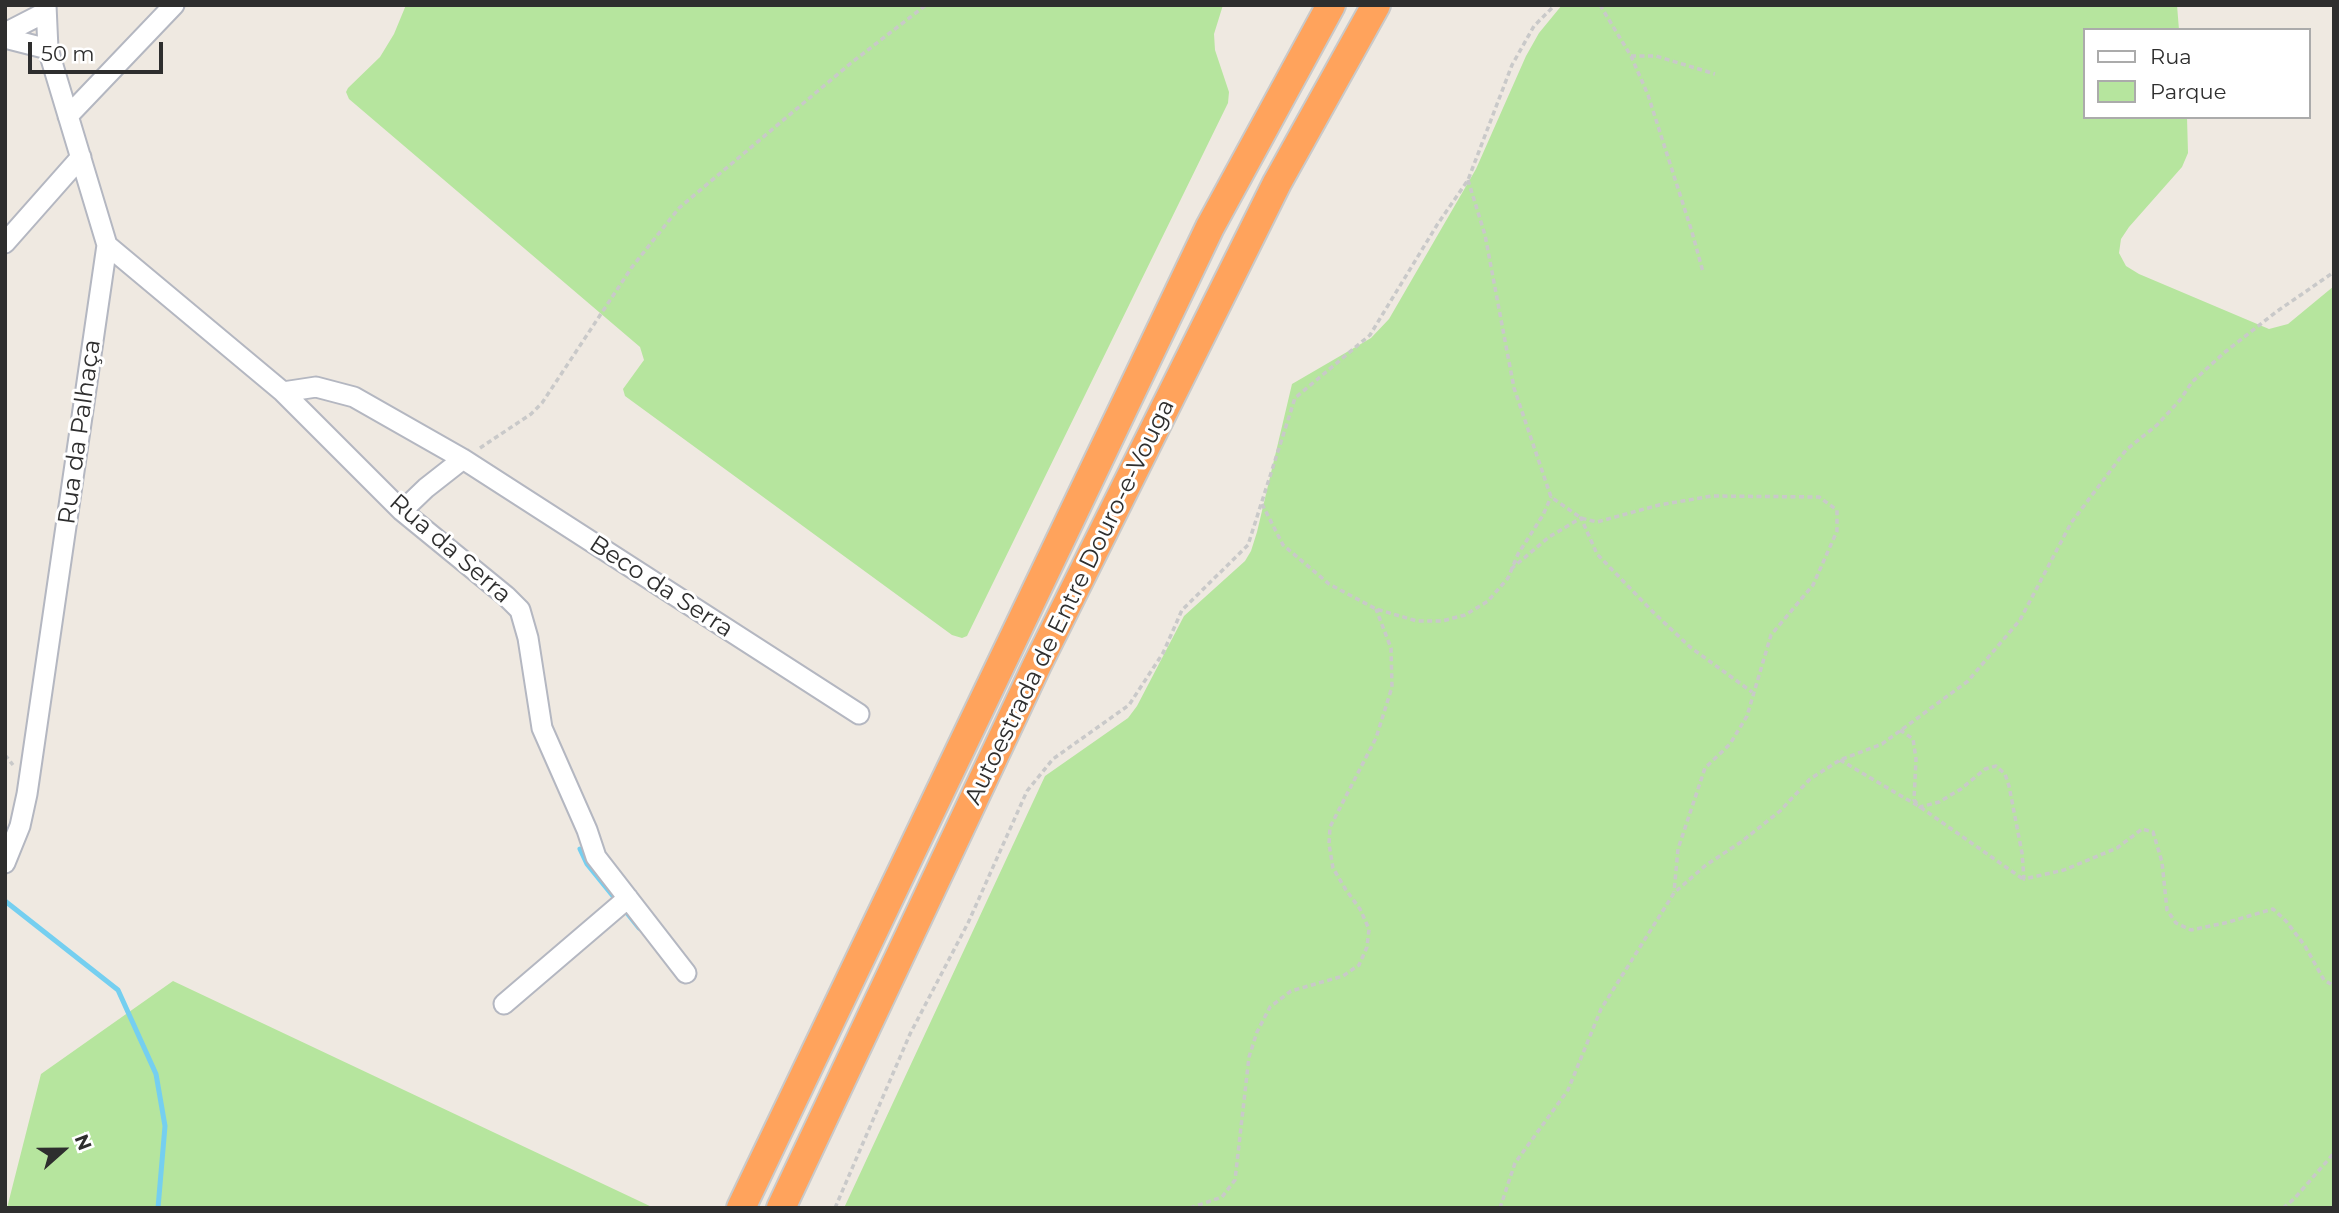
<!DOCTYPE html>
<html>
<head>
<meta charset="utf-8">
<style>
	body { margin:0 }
	#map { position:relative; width:2339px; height:1213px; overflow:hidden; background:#efe9e1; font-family:Montserrat,sans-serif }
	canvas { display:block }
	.frame { position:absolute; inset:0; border:7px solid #2e2e2e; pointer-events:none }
	.legend { position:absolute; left:2083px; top:28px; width:228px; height:91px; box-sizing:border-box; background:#fff; border:2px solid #ababab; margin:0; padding:9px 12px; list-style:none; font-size:21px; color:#2e2e2e }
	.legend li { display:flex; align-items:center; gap:14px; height:35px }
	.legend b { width:35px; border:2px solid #ababab }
	.north { position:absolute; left:28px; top:1115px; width:70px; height:70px; -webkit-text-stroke:5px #fff; paint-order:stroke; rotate:69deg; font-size:19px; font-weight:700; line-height:28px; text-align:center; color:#2e2e2e }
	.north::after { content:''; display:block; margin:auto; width:24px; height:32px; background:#2e2e2e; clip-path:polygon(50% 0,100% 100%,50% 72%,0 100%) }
	.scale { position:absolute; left:28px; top:42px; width:135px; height:32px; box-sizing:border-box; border:4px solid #2e2e2e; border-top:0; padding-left:9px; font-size:21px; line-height:24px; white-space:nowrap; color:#2e2e2e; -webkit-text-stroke:5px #fff; paint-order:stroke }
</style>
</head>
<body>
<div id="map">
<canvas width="2339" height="1213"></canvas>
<div class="frame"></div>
<ul class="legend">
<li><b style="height:9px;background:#fff"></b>Rua</li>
<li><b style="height:19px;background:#b6e59e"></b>Parque</li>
</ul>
<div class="north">N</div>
<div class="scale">50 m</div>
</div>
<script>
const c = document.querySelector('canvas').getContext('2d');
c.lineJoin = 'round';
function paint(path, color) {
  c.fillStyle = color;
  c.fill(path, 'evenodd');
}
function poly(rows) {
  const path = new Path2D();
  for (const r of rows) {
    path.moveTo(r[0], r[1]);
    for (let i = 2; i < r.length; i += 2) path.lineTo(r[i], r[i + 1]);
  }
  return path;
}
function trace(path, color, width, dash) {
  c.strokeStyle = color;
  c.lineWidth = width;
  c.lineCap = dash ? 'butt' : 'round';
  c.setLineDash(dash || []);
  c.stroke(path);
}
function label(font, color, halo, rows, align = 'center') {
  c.font = font + ' Montserrat,sans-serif';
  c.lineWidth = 6;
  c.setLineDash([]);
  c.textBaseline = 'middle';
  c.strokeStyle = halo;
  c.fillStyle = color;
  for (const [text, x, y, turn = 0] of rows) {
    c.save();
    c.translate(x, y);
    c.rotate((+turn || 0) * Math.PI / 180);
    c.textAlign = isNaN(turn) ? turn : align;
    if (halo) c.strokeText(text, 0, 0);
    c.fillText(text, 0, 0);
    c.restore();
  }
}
const green = poly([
	[406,5,1223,5,1214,34,1215,50,1229,92,1228,103,967,636,962,638,952,635,625,396,623,389,644,360,640,347,349,99,346,92,348,88,380,57,394,34],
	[1562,5,2177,5,2179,30,2085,30,2085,117,2187,117,2188,153,2182,167,2129,227,2121,239,2119,253,2126,266,2139,274,2269,329,2288,324,2334,286,2334,1208,844,1208,1045,776,1128,718,1137,706,1184,616,1245,561,1251,551,1257,532,1292,384,1371,338,1389,319,1476,169,1526,56,1539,33],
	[173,981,654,1208,7,1208,41,1074]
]);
const stream = poly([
	[580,849,587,864,617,901],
	[5,901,118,990,156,1074,165,1126,158,1208],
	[623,908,639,928]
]);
const path = poly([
	[1600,5,1631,56,1648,95,1692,232,1703,272],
	[1631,56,1656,56,1715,74],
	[1468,180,1485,235,1514,388,1551,497,1581,518,1597,522,1659,505,1712,496,1819,497,1837,510,1837,531,1813,585,1771,635,1747,716,1730,744,1705,768,1678,849,1674,892],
	[480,448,531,414,542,403,632,267,679,208,851,63,926,5],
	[1262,504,1283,545,1329,584,1376,609,1417,621,1442,621,1465,615,1488,601,1508,578,1518,554,1543,515,1551,497],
	[1511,569,1549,537,1581,518,1597,554,1653,612,1690,647,1752,692],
	[1900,730,1913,739,1916,759,1914,800,1920,807,1939,802,1961,789,1985,769,1996,766,2005,774,2009,786,2022,853,2024,879,2064,870,2117,848,2142,829,2153,832,2162,862,2167,910,2176,923,2191,930,2225,923,2273,909,2286,921,2305,946,2324,980,2334,986],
	[5,755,13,765],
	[1840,760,1920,807,2023,879],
	[835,1208,910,1034,968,923,1027,791,1053,759,1129,705,1163,653,1182,610,1248,545,1295,398,1370,335,1437,225,1468,180,1512,65,1534,26,1555,5],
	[1190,1208,1222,1197,1235,1180,1249,1057,1257,1032,1270,1007,1291,991,1343,976,1359,965,1367,947,1369,929,1360,909,1346,890,1333,868,1329,844,1330,827,1376,738,1392,687,1391,648,1376,609],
	[1500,1208,1515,1163,1568,1090,1601,1009,1674,893,1706,865,1741,842,1780,811,1810,779,1840,760,1882,744,1968,681,2020,620,2071,523,2126,450,2157,425,2180,400,2192,382,2225,352,2276,312,2334,272],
	[2283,1208,2294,1199,2334,1153]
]);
const minor = poly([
	[5,33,46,12],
	[5,38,48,49],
	[68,116,174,5],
	[5,243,81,157],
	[107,245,283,392,402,511,506,596,520,610,528,638,542,728,587,830,596,857,686,973],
	[283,392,316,387,354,397,463,459,859,714],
	[402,511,426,488,463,459],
	[5,863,20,826,27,794,107,245,48,49,46,5],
	[504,1004,628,898]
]);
const highway = poly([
	[741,1208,1210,227,1331,5],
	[781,1208,1037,665,1277,183,1376,5]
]);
const streetNames = [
	["Rua da Palhaça",80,432,-82],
	["Rua da Serra",450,549,41],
	["Beco da Serra",661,587,33],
	["Autoestrada de Entre Douro-e-Vouga",1070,602,-64]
];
paint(green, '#b6e59e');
trace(stream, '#75cff0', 5);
trace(minor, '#b4b7c1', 23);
trace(highway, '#c9c9c9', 32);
trace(path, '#c9c9c9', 3.5, [5, 3.5]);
trace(minor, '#fff', 19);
trace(highway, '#ffa35c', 28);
label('24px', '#2e2e2e', '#fff', streetNames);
</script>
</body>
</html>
